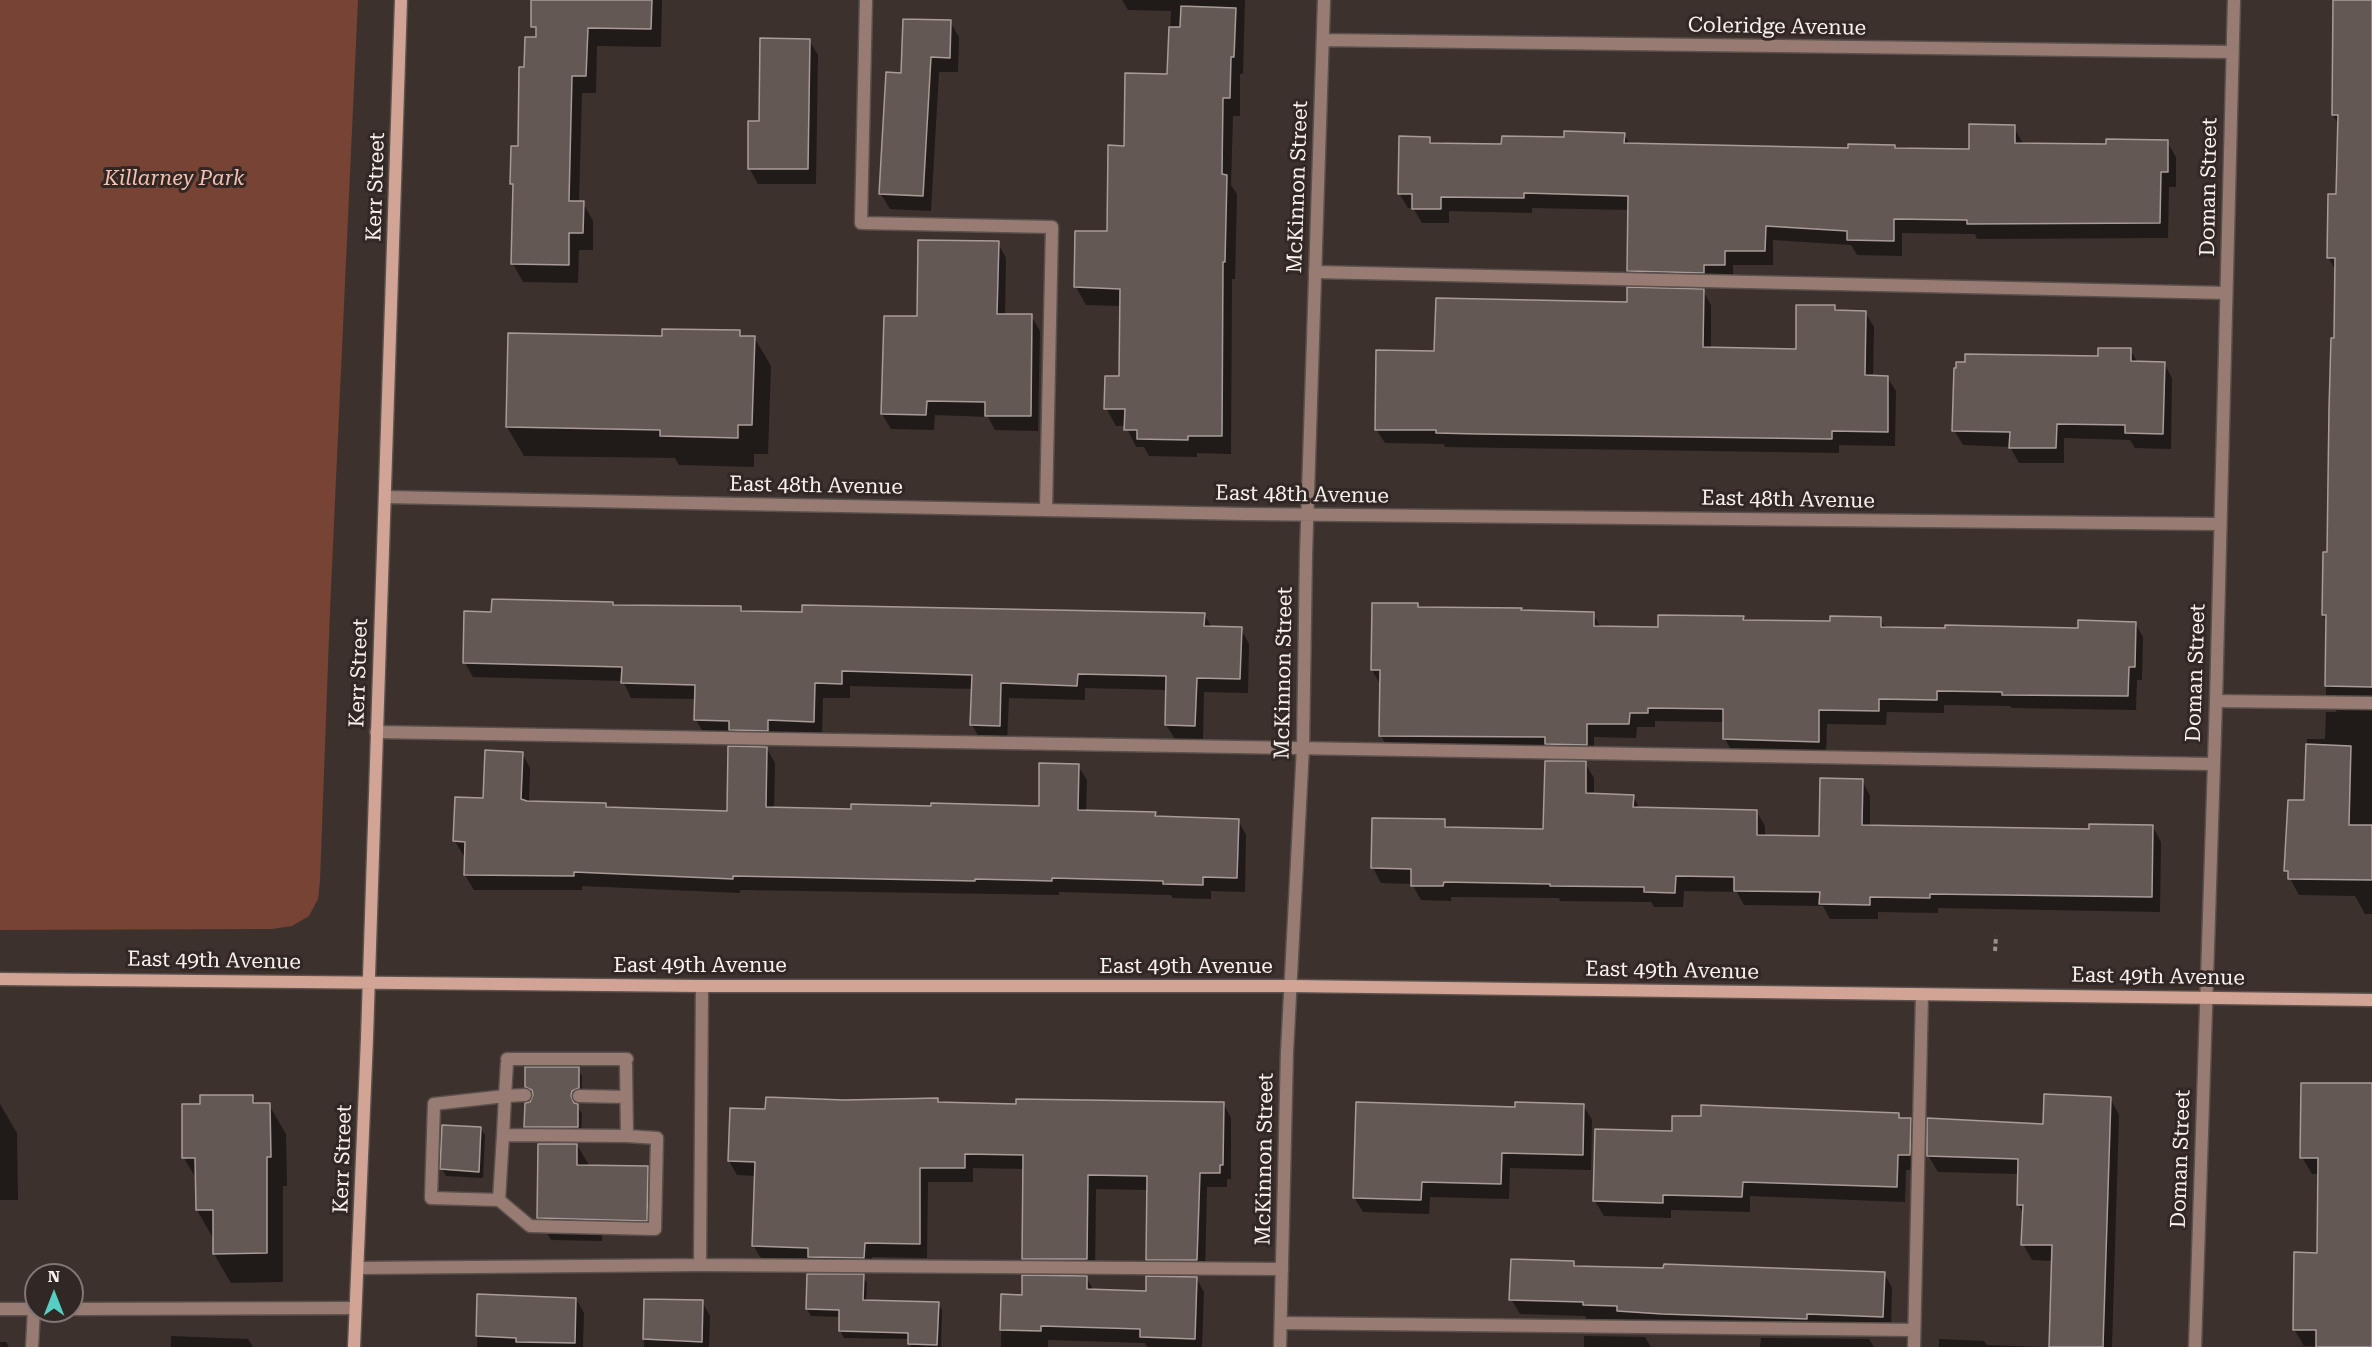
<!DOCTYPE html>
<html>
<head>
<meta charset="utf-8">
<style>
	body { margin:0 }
	#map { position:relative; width:2372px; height:1347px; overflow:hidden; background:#3c312d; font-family:"Roboto Serif",serif }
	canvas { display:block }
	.north { position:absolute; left:24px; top:1263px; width:60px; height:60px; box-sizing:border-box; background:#312724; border:2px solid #817875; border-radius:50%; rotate:0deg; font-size:16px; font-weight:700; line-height:24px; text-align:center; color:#f9f2ef }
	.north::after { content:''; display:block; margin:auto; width:21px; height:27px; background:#56cec3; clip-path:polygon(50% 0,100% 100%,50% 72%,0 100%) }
</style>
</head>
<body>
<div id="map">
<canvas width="2372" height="1347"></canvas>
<div class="north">N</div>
</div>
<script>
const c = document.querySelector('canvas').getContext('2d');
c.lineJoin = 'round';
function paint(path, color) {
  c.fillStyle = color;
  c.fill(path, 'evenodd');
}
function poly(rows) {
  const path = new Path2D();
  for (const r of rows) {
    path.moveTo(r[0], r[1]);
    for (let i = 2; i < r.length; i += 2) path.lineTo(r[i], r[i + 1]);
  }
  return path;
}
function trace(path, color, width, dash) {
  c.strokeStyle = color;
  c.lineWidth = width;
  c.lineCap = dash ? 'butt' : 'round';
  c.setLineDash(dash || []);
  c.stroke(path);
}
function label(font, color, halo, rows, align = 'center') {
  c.font = font + ' "Roboto Serif",serif';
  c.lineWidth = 6;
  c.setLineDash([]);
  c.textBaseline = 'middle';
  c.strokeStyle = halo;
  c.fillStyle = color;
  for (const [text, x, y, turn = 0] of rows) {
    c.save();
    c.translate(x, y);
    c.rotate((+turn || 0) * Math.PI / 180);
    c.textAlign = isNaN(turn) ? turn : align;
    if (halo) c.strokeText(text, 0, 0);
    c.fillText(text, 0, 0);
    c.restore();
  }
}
const green = poly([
	[0,0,358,0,330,610,320,881,318,899,309,916,292,926,272,929,0,930]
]);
const shadow = poly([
	[538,0,662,0,661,47,597,46,596,93,582,93,579,203,583,203,593,221,593,250,579,250,578,283,523,282,513,264,514,188,512,184,519,147,526,68,537,39],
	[1122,0,1245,0,1243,74,1240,74,1240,116,1233,116,1231,185,1237,194,1235,279,1232,279,1231,454,1197,453,1197,457,1149,456,1144,447,1136,447,1126,426,1116,426,1106,408,1121,378,1122,306,1086,305,1076,287,1109,233,1125,147,1168,75,1171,11,1128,10],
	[2335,0,2372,0,2372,914,2365,914,2355,896,2299,895,2286,871,2306,802,2307,739,2325,739,2326,712,2337,712,2326,694,2327,622,2323,615,2328,553,2335,340,2336,271,2328,257,2337,196,2339,125,2333,115],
	[950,22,959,37,958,72,939,72,931,211,890,209,881,194,902,75],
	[809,40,818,55,816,184,758,184,749,168],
	[2014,127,2023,144,2107,146,2167,142,2176,157,2176,187,2169,187,2168,238,1977,239,1975,234,1902,233,1902,256,1857,255,1851,245,1773,240,1773,265,1733,265,1733,280,1712,279,1712,287,1638,285,1629,271,1630,210,1532,208,1532,213,1449,211,1449,223,1422,223,1413,208,1408,208,1399,193,1429,139,1433,144,1503,145,1624,134,1630,145,1849,150,1895,146,1897,150,1970,151],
	[998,243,1006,258,1005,316,1031,316,1040,331,1038,431,995,430,988,417,935,415,934,430,891,429,882,414,918,318],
	[1703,291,1711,305,1711,348,1797,350,1834,307,1837,312,1865,312,1874,327,1873,377,1887,377,1896,391,1895,446,1839,445,1839,453,1445,447,1444,444,1385,443,1376,429,1436,352,1629,304],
	[739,331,743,337,754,337,771,366,768,454,754,454,754,467,679,465,675,458,524,456,507,427],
	[2130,350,2138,363,2164,363,2172,378,2171,449,2135,448,2130,440,2064,438,2064,463,2019,463,2010,447,1963,445,1954,430,2099,357],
	[1417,605,1419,608,1593,614,1601,628,1660,628,1743,617,1745,621,1831,623,1880,619,1886,629,2080,630,2135,623,2143,637,2142,680,2137,680,2136,710,2012,708,2010,706,1944,705,1944,713,1887,712,1886,725,1827,724,1826,755,1733,753,1725,739,1725,722,1655,721,1655,727,1637,727,1636,738,1594,737,1594,758,1389,750,1381,736,1380,684,1372,670],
	[614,606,741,607,743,612,1204,614,1212,628,1241,629,1249,644,1248,693,1204,692,1203,741,1175,739,1166,725,1167,690,1085,688,1085,700,1009,698,1007,741,980,739,972,725,973,689,850,686,850,698,823,698,822,736,704,734,696,720,696,699,631,698,623,681,473,677,465,663,493,614],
	[767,749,775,763,774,808,852,811,1040,808,1078,766,1087,780,1086,812,1155,813,1157,818,1238,820,1246,835,1245,892,1211,891,1211,899,1173,898,1171,895,1059,892,1059,895,740,890,740,893,582,886,582,890,474,890,465,875,466,856,463,855,455,841,522,753,530,768,529,802,605,805,607,809,728,812],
	[1585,763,1594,778,1594,795,1633,796,1640,809,1756,811,1765,826,1765,837,1821,838,1862,780,1870,796,1870,827,2091,830,2153,827,2161,842,2160,912,1938,908,1938,913,1878,912,1878,919,1830,919,1823,906,1744,905,1737,892,1684,891,1683,907,1654,907,1651,902,1560,901,1559,898,1451,897,1451,901,1421,900,1412,884,1381,883,1373,868,1444,820,1448,829,1545,830],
	[578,1069,582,1076,582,1095,576,1099,574,1104,582,1113,581,1134,530,1134,526,1127,535,1096,526,1086],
	[2372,1085,2372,1347,2304,1346,2294,1329,2319,1254,2319,1174,2312,1174,2302,1157],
	[252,1096,257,1105,269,1105,286,1134,287,1186,283,1186,283,1282,231,1283,214,1254,214,1240,197,1210,197,1180,184,1158,201,1105],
	[2110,1098,2119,1115,2112,1347,2050,1347,2053,1261,2032,1260,2023,1244,2024,1214,2018,1204,2019,1174,1938,1172,1928,1155,2045,1126],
	[937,1100,939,1104,1017,1105,1223,1103,1231,1118,1231,1179,1227,1179,1227,1187,1207,1187,1205,1274,1156,1274,1148,1259,1149,1190,1096,1189,1095,1273,1032,1273,1024,1259,1024,1169,973,1168,973,1182,928,1182,927,1258,872,1257,872,1272,762,1260,753,1245,756,1176,737,1175,729,1161,731,1109,767,1110,844,1101],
	[0,1104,17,1133,18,1200,0,1200],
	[1583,1105,1592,1120,1591,1170,1510,1168,1509,1199,1430,1197,1429,1214,1363,1212,1354,1197,1517,1108],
	[1898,1114,1901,1119,1910,1119,1919,1135,1918,1170,1906,1170,1905,1202,1750,1196,1750,1212,1671,1210,1671,1218,1604,1216,1595,1201,1673,1133],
	[480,1128,485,1135,483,1178,446,1176,442,1169],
	[577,1145,604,1190,602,1241,551,1240,538,1218],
	[1573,1262,1576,1267,1884,1273,1892,1288,1891,1332,1879,1331,1879,1336,1770,1335,1768,1332,1654,1328,1654,1334,1594,1333,1585,1316,1520,1314,1511,1299],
	[863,1276,867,1283,866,1302,938,1303,942,1310,941,1347,911,1347,910,1339,844,1338,840,1330,841,1317,811,1316,807,1309],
	[1086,1277,1094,1291,1148,1293,1196,1278,1204,1292,1202,1347,1147,1347,1145,1343,1048,1340,1048,1347,1001,1347,1002,1296,1023,1296],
	[479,1296,576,1299,584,1313,583,1347,477,1347],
	[645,1301,702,1302,710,1316,709,1347,644,1347],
	[171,1336,248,1339,253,1347,171,1347],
	[1584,1336,1645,1337,1651,1347,1584,1347],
	[1761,1338,1869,1339,1874,1347,1760,1347],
	[1939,1339,1984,1341,1987,1345,2043,1347,1939,1347],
	[0,1342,6,1342,9,1347,0,1347]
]);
const building = poly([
	[531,0,652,0,651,29,588,28,586,76,572,76,569,201,584,201,583,233,569,233,569,265,511,264,513,184,510,184,511,146,518,146,519,67,524,67,525,37,536,37,536,27,531,27,531,0],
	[2333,0,2372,0,2372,687,2325,686,2326,615,2322,615,2323,552,2327,552,2329,409,2331,338,2334,338,2335,258,2327,258,2328,194,2336,194,2338,115,2332,115,2333,0],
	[1181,6,1236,8,1234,57,1231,57,1230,98,1223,98,1222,174,1227,175,1225,262,1223,262,1222,436,1188,436,1188,440,1137,439,1137,430,1124,430,1125,409,1104,409,1105,376,1119,376,1120,289,1074,287,1075,231,1107,231,1108,145,1124,146,1125,73,1167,74,1169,27,1180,27,1181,6],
	[903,19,951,20,950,58,931,57,923,196,879,194,886,72,901,73,903,19],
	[760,38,810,39,808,169,748,169,748,121,759,121,760,38],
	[1969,124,2015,125,2015,143,2106,144,2106,139,2168,140,2168,172,2161,172,2160,223,1967,224,1967,220,1894,219,1894,241,1847,240,1847,231,1766,226,1765,251,1725,251,1725,265,1704,265,1704,273,1627,271,1628,196,1524,193,1524,198,1441,197,1441,209,1412,209,1412,194,1398,194,1399,136,1430,137,1430,143,1501,144,1502,136,1564,137,1564,131,1625,133,1624,143,1848,148,1848,144,1895,145,1895,148,1969,149,1969,124],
	[918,240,999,241,997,314,1032,314,1031,416,985,416,985,402,927,401,926,415,881,414,884,316,917,316,918,240],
	[1627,287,1704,289,1703,347,1796,349,1796,305,1835,305,1835,310,1866,311,1865,375,1888,376,1888,432,1832,431,1832,439,1478,434,1436,433,1436,430,1375,430,1376,350,1434,351,1436,298,1627,302,1627,287],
	[662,329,740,330,740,336,755,336,752,425,738,425,738,438,660,436,660,430,506,427,508,333,662,336,662,329],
	[2098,348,2131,348,2131,361,2165,362,2163,434,2125,433,2125,425,2057,424,2056,448,2009,448,2010,432,1952,431,1954,368,1956,368,1956,362,1965,362,1965,354,2098,356,2098,348],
	[492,599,613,602,613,605,741,606,741,611,802,612,802,605,1205,613,1204,626,1242,627,1240,679,1197,678,1195,726,1165,725,1166,676,1078,674,1077,686,1001,683,1000,726,970,725,972,675,842,671,842,684,815,683,814,722,768,720,768,731,729,730,729,721,694,720,695,685,621,683,622,667,463,663,464,611,491,612,492,599],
	[1372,603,1418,603,1418,607,1522,608,1521,610,1594,612,1594,626,1658,627,1658,615,1744,616,1743,620,1830,621,1830,616,1881,617,1881,627,1945,628,1945,625,2078,628,2078,620,2136,622,2135,667,2129,667,2128,696,2002,695,2002,692,1937,691,1937,700,1879,699,1879,711,1819,710,1819,742,1723,739,1723,709,1648,708,1648,713,1630,713,1629,724,1587,724,1587,745,1545,744,1545,737,1379,736,1380,670,1371,670,1372,603],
	[2306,744,2351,746,2349,825,2372,825,2372,880,2288,879,2288,871,2284,871,2288,800,2304,800,2306,744],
	[728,746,767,747,766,807,851,809,851,804,931,806,931,803,1039,806,1039,763,1079,764,1078,810,1156,812,1155,816,1239,819,1237,878,1203,877,1203,885,1163,884,1163,881,1052,878,1052,881,975,879,975,881,733,876,733,879,574,872,574,876,464,875,465,842,453,841,455,797,483,798,485,750,523,752,521,799,527,801,606,803,606,807,727,811,728,746],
	[1545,761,1586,761,1586,793,1634,795,1633,807,1757,810,1757,835,1819,836,1820,778,1863,779,1862,825,2089,829,2089,824,2153,825,2152,897,1930,894,1930,898,1870,897,1870,905,1819,904,1820,892,1734,891,1734,877,1676,876,1675,893,1644,892,1644,887,1550,886,1550,884,1444,882,1443,886,1411,886,1411,869,1371,868,1372,818,1445,819,1445,827,1543,829,1545,761],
	[525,1067,579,1067,579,1088,572,1091,571,1096,574,1103,578,1104,578,1127,524,1127,525,1103,530,1102,533,1095,532,1090,525,1087,525,1067],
	[2301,1083,2372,1083,2372,1347,2316,1347,2316,1330,2293,1330,2294,1252,2317,1253,2318,1158,2300,1158,2301,1083],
	[2044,1094,2111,1097,2103,1347,2049,1347,2052,1245,2021,1245,2023,1205,2017,1205,2018,1159,1927,1156,1927,1118,2043,1124,2044,1094],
	[200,1095,253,1095,253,1103,270,1103,271,1157,267,1157,267,1253,213,1254,213,1210,196,1210,195,1158,182,1158,182,1104,200,1104,200,1095],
	[766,1097,844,1100,938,1098,938,1102,1016,1104,1016,1099,1224,1102,1223,1165,1220,1165,1220,1173,1200,1173,1197,1260,1146,1260,1147,1176,1088,1175,1087,1259,1022,1259,1023,1155,965,1154,965,1168,920,1168,920,1244,865,1243,864,1258,808,1257,808,1248,752,1246,755,1162,728,1161,730,1108,765,1109,766,1097],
	[1356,1102,1515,1107,1515,1102,1584,1104,1583,1155,1502,1153,1501,1184,1422,1182,1421,1200,1353,1198,1356,1102],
	[1701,1105,1899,1113,1899,1118,1911,1118,1910,1155,1898,1155,1897,1187,1743,1182,1742,1197,1663,1195,1663,1203,1593,1201,1595,1129,1672,1131,1672,1116,1701,1116,1701,1105],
	[442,1125,481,1127,479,1172,440,1169,442,1125],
	[538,1144,577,1144,577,1165,648,1166,647,1221,537,1218,538,1144],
	[1511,1259,1574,1261,1574,1266,1663,1268,1664,1264,1885,1272,1883,1317,1807,1314,1807,1319,1662,1314,1617,1311,1617,1306,1583,1305,1583,1302,1509,1300,1511,1259],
	[807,1274,864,1274,863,1300,939,1302,937,1345,908,1344,908,1333,839,1331,839,1310,806,1309,807,1274],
	[1022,1275,1087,1276,1087,1289,1146,1291,1146,1276,1197,1277,1195,1339,1140,1337,1140,1329,1041,1326,1041,1331,1000,1330,1001,1294,1022,1295,1022,1275],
	[477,1294,576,1298,575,1343,516,1342,516,1338,476,1336,477,1294],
	[644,1299,703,1300,702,1342,643,1339,644,1299]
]);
const path = poly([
	[1995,951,1996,936]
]);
const lane = poly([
	[866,0,861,223,1052,227,1046,509],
	[1315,272,2226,293],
	[2216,701,2372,703],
	[376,732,2213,764],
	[507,1059,627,1059],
	[507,1063,505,1096,503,1135,499,1200,431,1198,434,1104,505,1096,525,1095],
	[579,1096,626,1097],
	[503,1135,627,1136,626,1065],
	[499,1200,530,1226,655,1229,657,1138,627,1136],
	[700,1265,702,986],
	[358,1268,700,1265,1282,1269],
	[0,1309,36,1309],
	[72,1309,355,1308],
	[1281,1323,1914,1330],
	[32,1347,34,1309],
	[1914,1347,1922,994]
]);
const street = poly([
	[1323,40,2232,52],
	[385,497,1247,514,2219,524],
	[1280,1347,1287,1052,1303,747,1306,555,1324,0],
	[2195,1347,2216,701,2234,0]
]);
const secondary = poly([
	[0,979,702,986,1291,986,2372,1000],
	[354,1347,367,1038,401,0]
]);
const streetNames = [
	["Coleridge Avenue",1777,27,1],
	["Kerr Street",376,187,-88],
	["McKinnon Street",1298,187,-88],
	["Doman Street",2209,187,-89],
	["East 48th Avenue",816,486,1],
	["East 48th Avenue",1302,495,1],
	["East 48th Avenue",1788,500,1],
	["Kerr Street",359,673,-88],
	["McKinnon Street",1284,673,-89],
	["Doman Street",2196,673,-88],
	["East 49th Avenue",214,961,1],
	["East 49th Avenue",700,966],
	["East 49th Avenue",1186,967],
	["East 49th Avenue",1672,971,1],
	["East 49th Avenue",2158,977,1],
	["Kerr Street",343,1159,-88],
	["McKinnon Street",1265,1159,-89],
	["Doman Street",2181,1159,-88]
];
const parkNames = [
	["Killarney Park",174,179]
];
paint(green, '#764334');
paint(shadow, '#0007');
paint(building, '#645854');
trace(building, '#a99c98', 1.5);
trace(lane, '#5a504c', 15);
trace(street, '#5a504c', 15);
trace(secondary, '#5a504c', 15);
trace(path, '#9a918e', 4, [4.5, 3]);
trace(lane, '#987c73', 12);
trace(street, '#987c73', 12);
trace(secondary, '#d1a496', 12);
label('21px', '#f9f2ef', '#312724', streetNames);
label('italic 21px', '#f8c0af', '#312724', parkNames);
</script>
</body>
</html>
